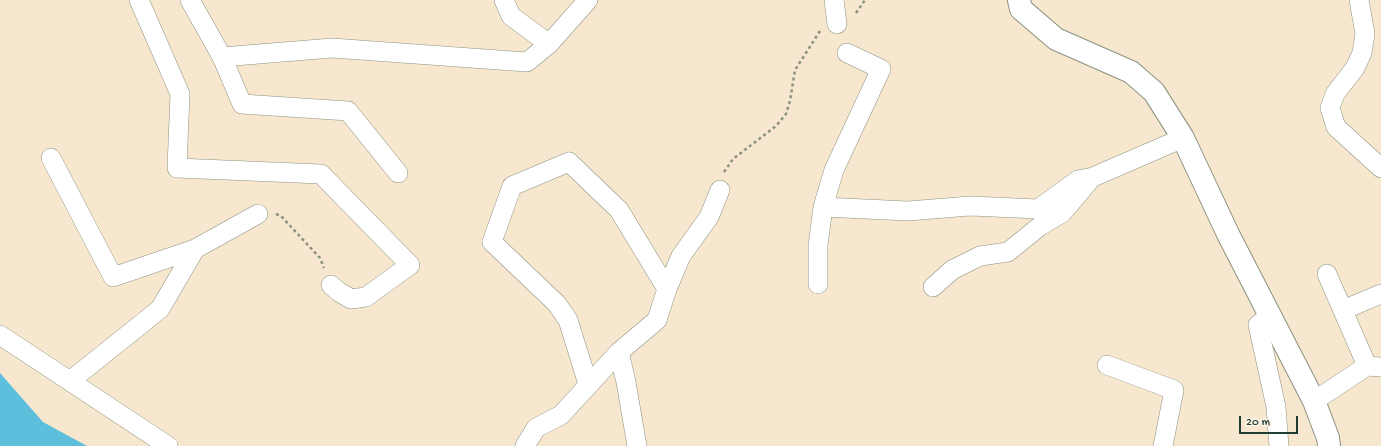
<!DOCTYPE html>
<html>
<head>
<meta charset="utf-8">
<style>
	body { margin:0 }
	#map { position:relative; width:1381px; height:446px; overflow:hidden; background:#f7e7ce; font-family:"Gochi Hand",sans-serif }
	canvas { display:block }
	.scale { position:absolute; left:1239px; top:416px; width:59px; height:18px; box-sizing:border-box; border:2px solid #1f3d34; border-top:0; padding-left:5px; font-size:12px; line-height:14px; white-space:nowrap; color:#1f3d34; -webkit-text-stroke:3px #fcf5e5; paint-order:stroke }
</style>
</head>
<body>
<div id="map">
<canvas width="1381" height="446"></canvas>
<div class="scale">20 m</div>
</div>
<script>
const c = document.querySelector('canvas').getContext('2d');
c.lineJoin = 'round';
function paint(path, color) {
  c.fillStyle = color;
  c.fill(path, 'evenodd');
}
function poly(rows) {
  const path = new Path2D();
  for (const r of rows) {
    path.moveTo(r[0], r[1]);
    for (let i = 2; i < r.length; i += 2) path.lineTo(r[i], r[i + 1]);
  }
  return path;
}
function trace(path, color, width, dash) {
  c.strokeStyle = color;
  c.lineWidth = width;
  c.lineCap = dash ? 'butt' : 'round';
  c.setLineDash(dash || []);
  c.stroke(path);
}
const water = poly([
	[0,373,43,422,87,446,0,446]
]);
const path = poly([
	[856,13,865,0],
	[724,172,733,159,776,126,786,114,790,101,795,70,820,31],
	[276,214,281,216,320,258,324,268]
]);
const minor = poly([
	[139,0,180,94,177,168,321,174,410,265,366,297,351,299,339,292,331,285],
	[190,0,222,57,332,48,527,62,549,44],
	[504,0,511,16,549,44,588,0],
	[834,0,837,24],
	[1359,0,1365,34,1362,53,1355,68,1335,94,1330,108,1336,127,1381,168],
	[222,57,242,104,348,111,398,173],
	[51,158,113,277,195,249],
	[823,207,908,211,970,206,1038,209,1078,180,1093,177,1183,138],
	[1327,274,1367,366],
	[818,284,818,245,823,207,834,170,881,69,847,53],
	[933,287,952,270,980,256,1008,252,1040,226,1062,213,1089,181],
	[1343,310,1381,294],
	[1269,316,1258,325,1276,407,1279,446],
	[0,335,168,446],
	[619,352,626,382,637,446],
	[1107,365,1174,390,1163,446],
	[70,381,160,309,195,249,258,214],
	[588,384,568,320,557,304,492,242,512,186,569,162,619,210,667,289],
	[1314,401,1367,366,1381,367],
	[525,446,536,428,561,415,619,352,657,320,667,289,681,256,709,217,720,190]
]);
const tertiary = poly([
	[1019,0,1021,9,1056,39,1131,72,1154,92,1183,138,1228,234,1314,401,1328,438,1329,446]
]);
paint(water, '#5dbfdb');
trace(minor, '#8b9281', 20);
trace(tertiary, '#8b9281', 24);
trace(path, '#8b9281', 2.5, [3, 3]);
trace(minor, '#fff', 19);
trace(tertiary, '#fff', 22);
</script>
</body>
</html>
